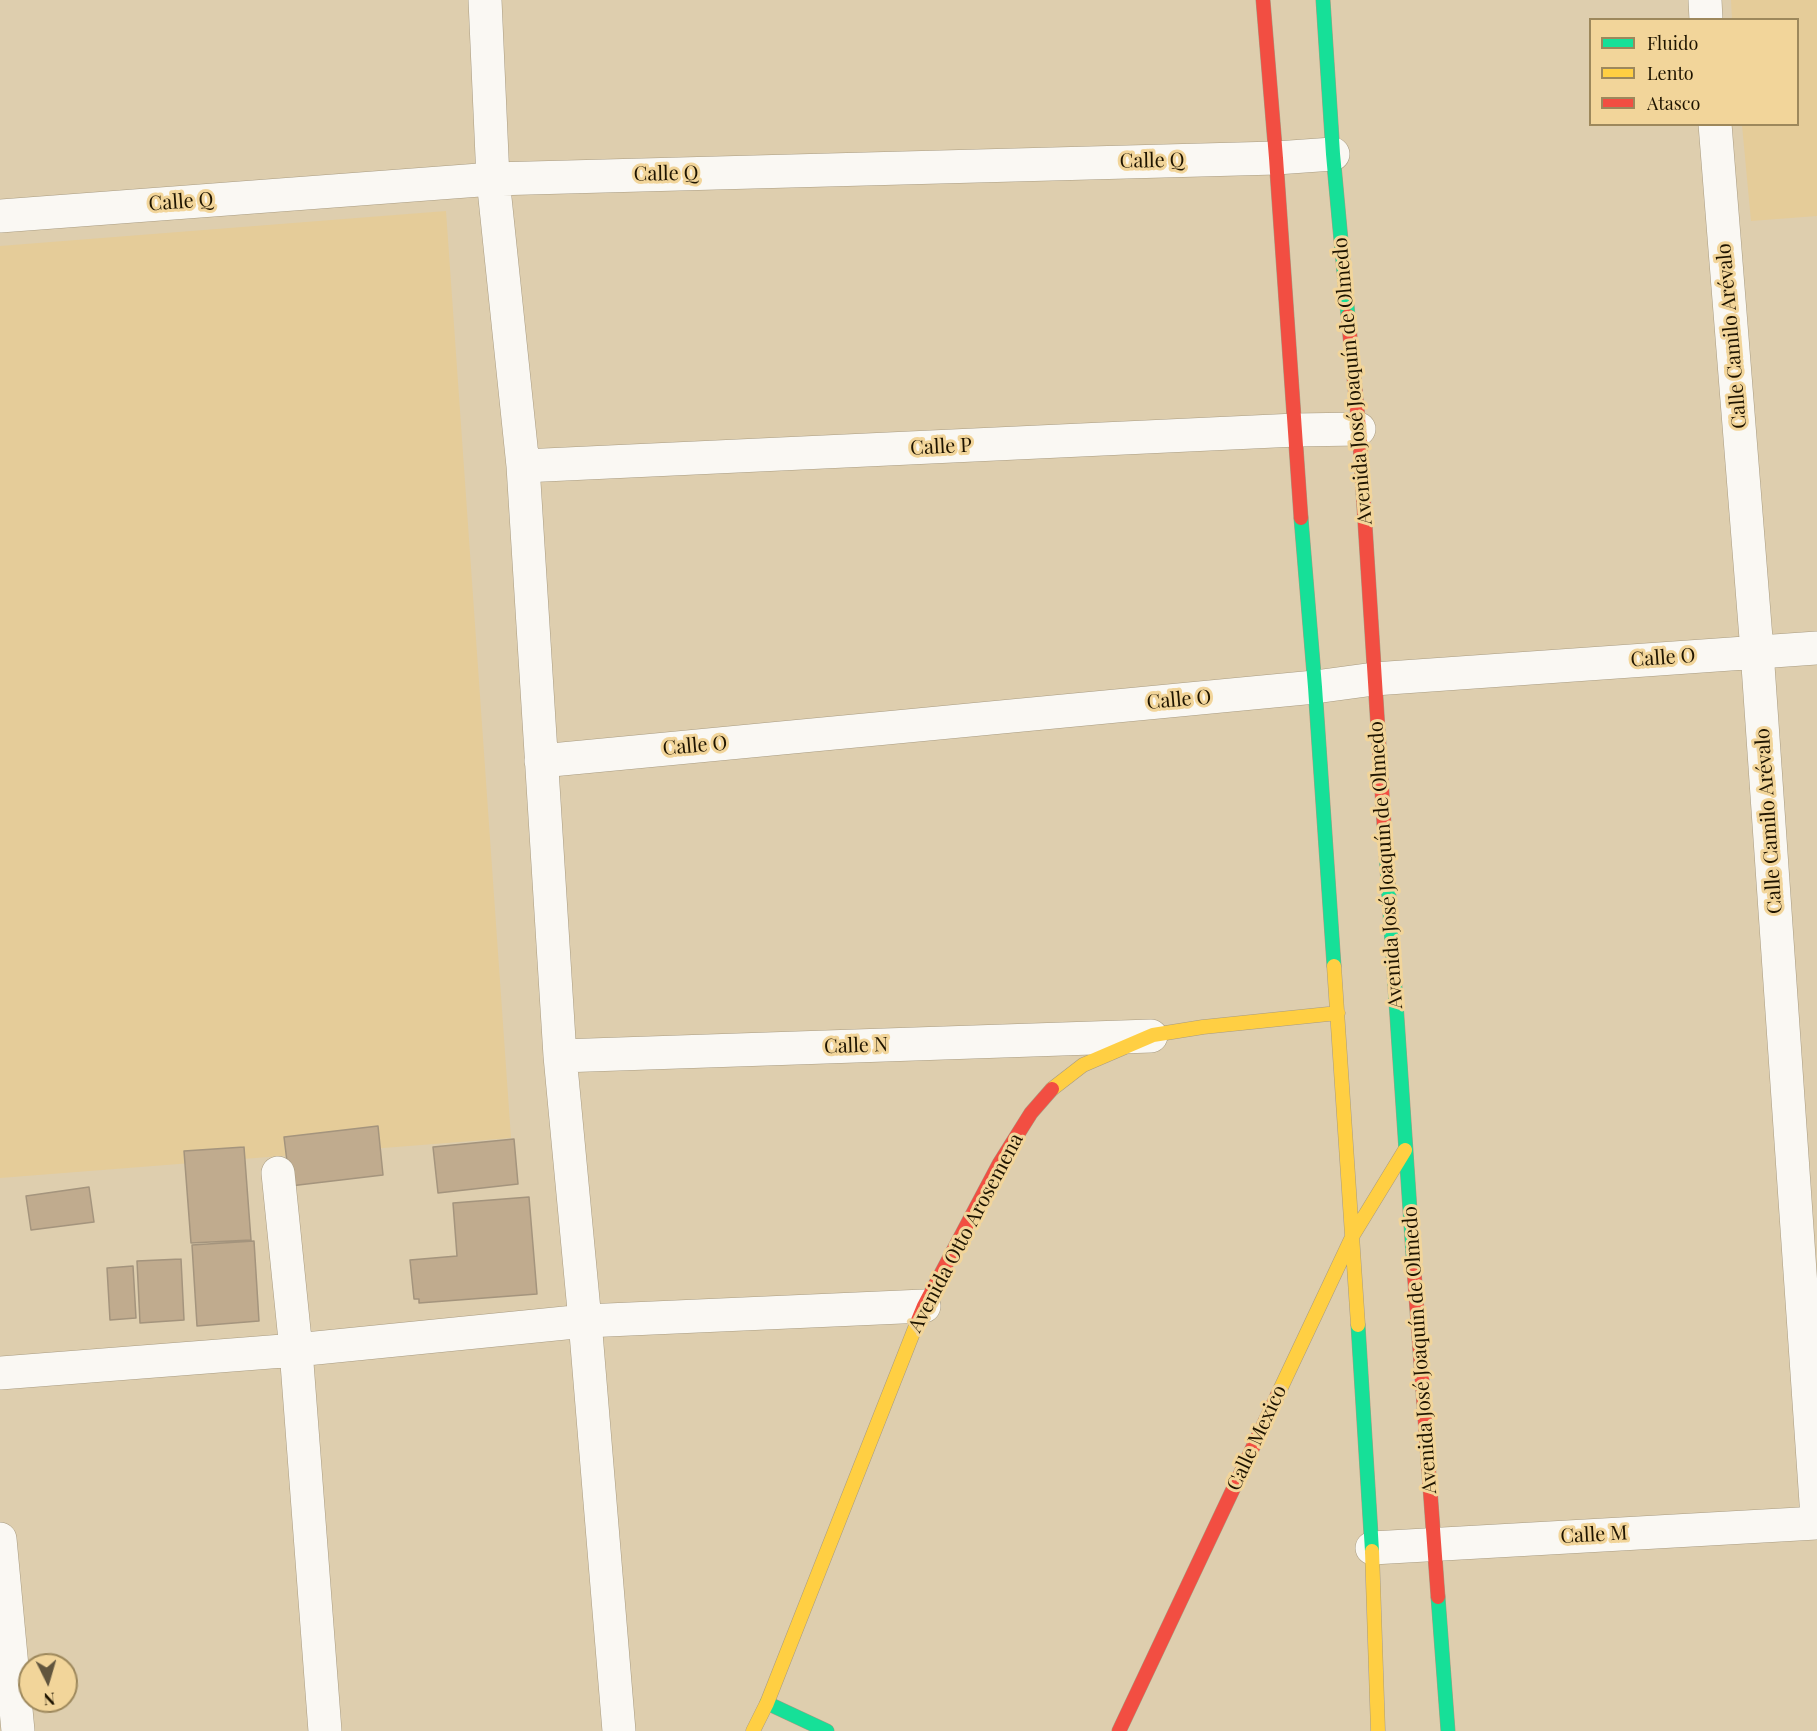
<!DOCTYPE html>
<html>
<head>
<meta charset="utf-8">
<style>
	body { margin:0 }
	#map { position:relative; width:1817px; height:1731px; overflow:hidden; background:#deceae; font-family:"Playfair Display",serif }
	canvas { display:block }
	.legend { position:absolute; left:1589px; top:18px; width:210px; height:108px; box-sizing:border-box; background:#f2d59a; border:2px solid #9d885c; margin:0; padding:8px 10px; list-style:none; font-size:18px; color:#1e1400 }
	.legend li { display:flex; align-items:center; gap:12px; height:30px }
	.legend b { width:30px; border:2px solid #9d885c }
	.north { position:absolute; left:18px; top:1653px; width:60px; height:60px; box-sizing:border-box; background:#f2d59a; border:2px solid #9d885c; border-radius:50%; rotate:175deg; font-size:16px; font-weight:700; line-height:24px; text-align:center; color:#1e1400 }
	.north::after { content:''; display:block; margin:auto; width:21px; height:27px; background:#61553d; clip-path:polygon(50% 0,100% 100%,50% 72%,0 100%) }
</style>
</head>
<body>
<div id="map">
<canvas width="1817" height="1731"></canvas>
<ul class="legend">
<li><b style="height:8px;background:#16e098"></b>Fluido</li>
<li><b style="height:8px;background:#ffcf43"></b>Lento</li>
<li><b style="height:8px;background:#f24e42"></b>Atasco</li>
</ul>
<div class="north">N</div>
</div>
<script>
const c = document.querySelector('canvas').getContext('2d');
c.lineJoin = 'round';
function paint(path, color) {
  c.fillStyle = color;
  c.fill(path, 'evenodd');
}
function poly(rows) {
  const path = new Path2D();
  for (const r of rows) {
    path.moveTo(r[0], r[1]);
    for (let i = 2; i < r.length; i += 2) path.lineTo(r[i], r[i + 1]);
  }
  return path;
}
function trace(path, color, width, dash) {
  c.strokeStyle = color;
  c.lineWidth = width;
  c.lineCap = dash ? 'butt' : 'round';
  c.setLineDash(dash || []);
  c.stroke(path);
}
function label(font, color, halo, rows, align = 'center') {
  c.font = font + ' "Playfair Display",serif';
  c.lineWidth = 6;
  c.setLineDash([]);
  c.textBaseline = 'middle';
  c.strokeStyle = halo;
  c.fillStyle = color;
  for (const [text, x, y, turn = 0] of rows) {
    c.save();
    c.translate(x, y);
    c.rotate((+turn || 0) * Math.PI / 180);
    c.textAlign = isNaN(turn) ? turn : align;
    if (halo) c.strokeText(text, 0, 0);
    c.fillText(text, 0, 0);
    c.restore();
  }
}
const built = poly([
	[1731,0,1817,0,1817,216,1751,221,1742,125,1798,124,1798,20,1732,19],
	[446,211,511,1138,0,1178,0,246]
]);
const building = poly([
	[378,1126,383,1175,290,1186,284,1137,378,1126],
	[514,1139,518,1184,438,1193,433,1147,514,1139],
	[244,1147,251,1240,191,1243,184,1151,244,1147],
	[89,1187,94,1222,31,1230,26,1196,89,1187],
	[529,1197,537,1294,419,1303,419,1299,414,1299,410,1260,457,1256,453,1203,529,1197],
	[254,1241,259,1321,197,1326,192,1245,254,1241],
	[181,1259,184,1320,140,1323,137,1261,181,1259],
	[133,1266,136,1318,110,1320,107,1268,133,1266]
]);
const street = poly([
	[485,0,493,179,523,466,560,1056,585,1321,619,1731],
	[1705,0,1706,20],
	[1715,124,1757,651,1817,1517],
	[0,216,493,179,1276,158,1333,154],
	[523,466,1296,430,1359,429],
	[541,761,1315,687,1374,679,1817,648],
	[560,1056,1151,1036],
	[278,1173,296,1350,325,1731],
	[0,1373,296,1350,585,1321,924,1306],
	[0,1539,18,1731],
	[1372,1548,1817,1523]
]);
const fast = poly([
	[1323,0,1333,154,1348,316],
	[1301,518,1315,687,1334,966],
	[1384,824,1414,1270],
	[1358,1325,1372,1551],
	[1438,1597,1448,1731],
	[767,1703,827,1731]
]);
const slow = poly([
	[1334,966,1358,1325],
	[1052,1089,1083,1065,1153,1035,1203,1027,1338,1013],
	[1278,1394,1353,1235,1405,1150],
	[1372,1551,1378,1731],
	[753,1731,767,1703,917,1323]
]);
const jam = poly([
	[1263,0,1276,158,1301,518],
	[1348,316,1359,429,1384,824],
	[1414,1270,1438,1597],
	[917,1323,924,1306,999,1164,1031,1113,1052,1089],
	[1119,1731,1278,1394]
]);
const streetNames = [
	["Calle Q",1152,161,-1],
	["Calle Q",666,174,-1],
	["Calle Q",181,202,-4],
	["Calle Camilo Arévalo",1732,336,-95],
	["Avenida José Joaquín de Olmedo",1353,381,-95],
	["Calle P",941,447,-3],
	["Calle O",1663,658,-4],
	["Calle O",1179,700,-5],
	["Calle O",695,746,-5],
	["Calle Camilo Arévalo",1769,821,-94],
	["Avenida José Joaquín de Olmedo",1386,865,-94],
	["Calle N",856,1046,-2],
	["Avenida Otto Arosemena",966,1233,-62],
	["Avenida José Joaquín de Olmedo",1420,1350,-94],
	["Calle Mexico",1257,1438,-65],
	["Calle M",1594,1535,-3]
];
paint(built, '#e5cc99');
paint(building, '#c0ab8e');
trace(building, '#a4947d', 1.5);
trace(street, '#a89b81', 34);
trace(fast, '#a89b81', 15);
trace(slow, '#a89b81', 15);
trace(jam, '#a89b81', 15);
trace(street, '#faf8f3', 33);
trace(fast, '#16e098', 14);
trace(slow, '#ffcf43', 14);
trace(jam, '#f24e42', 14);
label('20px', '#1e1400', '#f2d59a', streetNames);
</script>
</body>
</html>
